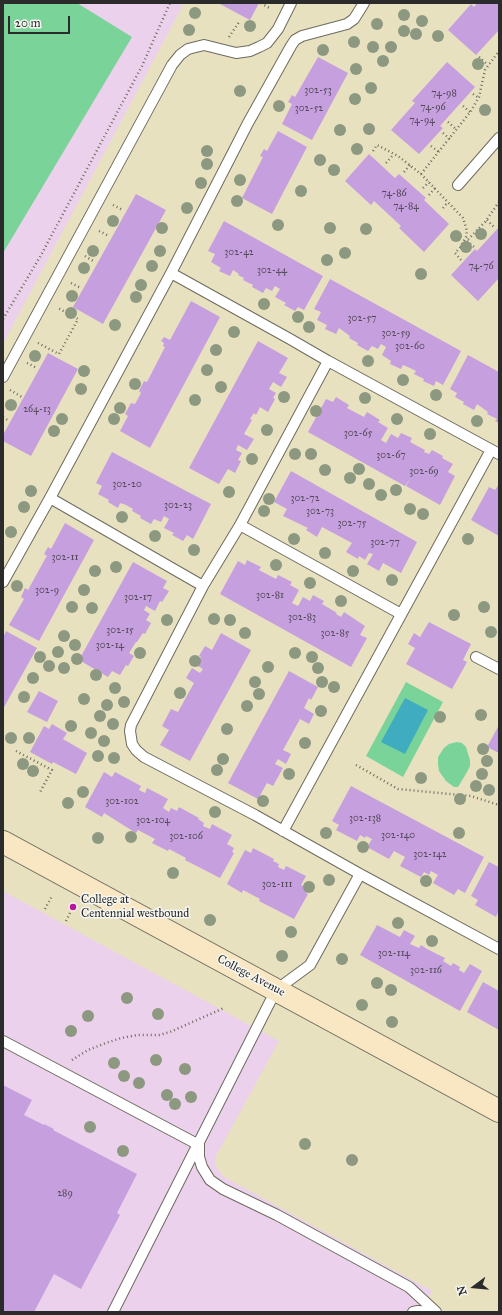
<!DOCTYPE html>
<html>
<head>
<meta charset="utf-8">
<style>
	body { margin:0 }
	#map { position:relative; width:502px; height:1315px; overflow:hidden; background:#e8e1c0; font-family:"IM FELL Great Primer",serif }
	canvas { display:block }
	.frame { position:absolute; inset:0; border:4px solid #2b2b2b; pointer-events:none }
	.north { position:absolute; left:454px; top:1267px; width:40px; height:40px; -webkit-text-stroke:3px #f6f6f2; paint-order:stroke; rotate:254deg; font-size:11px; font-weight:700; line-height:16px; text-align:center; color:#2b2b2b }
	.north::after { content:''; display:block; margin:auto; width:14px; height:18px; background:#2b2b2b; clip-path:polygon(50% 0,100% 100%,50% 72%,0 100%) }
	.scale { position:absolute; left:8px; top:16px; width:62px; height:18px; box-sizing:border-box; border:2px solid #2b2b2b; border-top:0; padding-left:5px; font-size:12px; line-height:14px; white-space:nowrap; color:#2b2b2b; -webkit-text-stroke:3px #f6f6f2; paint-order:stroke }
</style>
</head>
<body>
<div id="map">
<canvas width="502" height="1315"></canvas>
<div class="frame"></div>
<div class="north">N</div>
<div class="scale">20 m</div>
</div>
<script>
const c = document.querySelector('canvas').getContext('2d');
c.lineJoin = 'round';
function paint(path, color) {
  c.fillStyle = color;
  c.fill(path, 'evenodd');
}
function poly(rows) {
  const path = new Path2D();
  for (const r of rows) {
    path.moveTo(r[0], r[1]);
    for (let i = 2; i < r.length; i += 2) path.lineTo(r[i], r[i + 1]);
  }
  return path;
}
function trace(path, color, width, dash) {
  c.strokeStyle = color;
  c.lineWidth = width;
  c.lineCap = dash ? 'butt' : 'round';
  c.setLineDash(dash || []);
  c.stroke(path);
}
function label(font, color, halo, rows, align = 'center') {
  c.font = font + ' "IM FELL Great Primer",serif';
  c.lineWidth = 3;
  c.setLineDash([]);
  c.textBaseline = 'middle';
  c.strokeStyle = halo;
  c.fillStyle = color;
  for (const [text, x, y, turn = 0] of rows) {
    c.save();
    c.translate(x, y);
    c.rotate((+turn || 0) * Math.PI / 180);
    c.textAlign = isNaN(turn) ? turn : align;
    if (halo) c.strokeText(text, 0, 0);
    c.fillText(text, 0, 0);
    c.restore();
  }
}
const built = poly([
	[3,3,184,3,3,344],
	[3,891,279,1041,215,1158,216,1167,224,1177,432,1291,421,1312,3,1312]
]);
const green = poly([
	[3,3,77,3,132,37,3,253],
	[406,682,443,702,403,777,366,756],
	[457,742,462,743,466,747,470,760,470,766,467,772,458,787,454,787,446,781,439,771,438,764,438,757,444,748,449,744]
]);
const water = poly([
	[405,698,428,710,405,754,381,742]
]);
const building = poly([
	[218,3,259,3,250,20],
	[477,3,499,3,499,30,476,55,448,30,471,4,474,7],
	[318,57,348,73,312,140,282,124,292,104,288,102,292,95,295,97],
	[447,62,475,87,440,126,443,128,419,154,391,130,415,103,412,101],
	[278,131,307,147,272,214,242,198,263,157,260,156,264,149,267,151],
	[369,154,395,178,399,174,426,198,424,200,449,224,424,252,399,228,401,226,374,201,371,205,345,181],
	[136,194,166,210,103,324,73,307],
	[224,221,323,276,304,310,298,307,295,311,284,305,286,303,275,297,280,289,275,286,272,291,266,288,263,293,252,287,253,285,243,280,244,278,238,275,239,274,233,270,230,276,219,271,221,268,211,262,215,254,208,251],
	[499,227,499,278,478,301,451,275,475,249,477,251],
	[330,279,461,351,443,385,436,381,434,386,423,381,424,379,414,374,416,371,410,368,403,365,401,369,390,364,391,361,382,355,386,347,381,344,378,349,372,346,368,351,357,345,358,343,349,338,350,336,339,328,336,334,325,329,327,325,317,320,321,312,314,309],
	[191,301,220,317,150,448,120,431,128,416,125,414,131,403,135,404,141,393,139,391,144,381,147,382,165,347,163,346,164,343,161,341,164,337,170,340],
	[258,341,288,358,279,373,287,377,281,387,273,382,269,389,276,393,273,398,275,399,268,412,260,407,256,415,254,413,250,419,252,420,244,434,254,439,247,450,238,445,236,450,242,453,238,460,241,461,235,473,228,469,219,484,189,468],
	[48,353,78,369,31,456,3,441,3,435],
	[468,355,499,372,499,423,495,421,497,419,487,414,488,412,477,404,474,410,463,404,464,402,455,397,457,393,450,389],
	[336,397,349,405,347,408,364,417,367,412,380,420,378,422,388,428,381,440,386,443,391,434,398,438,401,433,412,438,410,442,425,450,424,452,429,454,432,450,443,456,442,458,453,464,448,472,455,476,440,505,406,486,410,479,405,486,308,432,326,399,333,402],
	[112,452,211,504,193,539,187,535,183,541,172,535,174,533,164,528,169,519,164,516,161,522,154,519,151,524,140,518,141,516,132,511,133,509,126,505,120,503,118,508,108,502,109,500,98,494,102,486,96,483],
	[291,471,417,542,401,573,383,563,379,571,367,564,373,554,369,553,365,560,359,556,358,559,346,552,352,543,322,527,317,537,306,530,308,528,283,516,287,509,274,502],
	[499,484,499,536,471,520,489,487,495,490],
	[65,523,94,540,39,641,9,625,24,599,21,597,25,588,28,590,45,559,47,556,44,554,48,547,51,549],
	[247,560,261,567,259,570,276,579,278,575,292,582,290,585,299,590,292,603,298,606,303,597,310,601,313,595,324,601,322,604,337,613,336,614,341,617,344,612,365,626,360,635,367,638,351,667,220,594,238,561,245,565],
	[133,562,167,581,163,588,169,591,162,602,160,601,155,611,146,606,144,610,150,614,146,620,151,623,145,634,143,633,137,642,136,642,129,653,134,656,128,666,126,665,120,675,112,671,108,677,79,660],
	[429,622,471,644,463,660,467,662,452,689,406,664,415,648,408,644,414,633,420,637],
	[6,631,37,648,3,709,3,637],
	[221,633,251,650,190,761,160,745,169,730,162,726,171,709,178,712,194,683,186,678,192,668,200,673,203,669,196,665,201,657,199,656,205,646,212,650],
	[289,671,318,687,311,700,309,698,304,708,314,714,309,724,300,719,283,750,291,754,286,764,278,759,275,764,283,768,273,786,267,783,258,799,228,783],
	[39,691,58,701,47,722,27,712],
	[52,724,67,733,63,739,87,753,76,774,53,762,52,764,30,752,44,726,49,729],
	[499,725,499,753,487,747],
	[104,772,112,777,115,772,141,786,139,790,145,793,147,788,168,799,163,808,169,812,171,808,177,811,179,807,199,818,198,819,204,823,203,826,210,829,212,824,232,835,227,844,234,848,232,852,234,853,220,878,185,860,186,858,169,849,168,851,152,843,155,839,138,830,136,833,104,813,102,817,85,807],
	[351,786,484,857,465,893,458,889,454,895,433,883,438,875,431,871,429,875,424,872,421,877,400,866,405,857,394,851,389,859,367,847,372,839,366,836,365,838,360,835,357,841,336,830,339,825,332,821],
	[253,848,274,859,273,861,279,864,278,867,284,870,286,866,306,876,301,885,308,889,306,893,308,894,294,919,259,901,260,899,243,890,242,893,227,884,245,850,251,853],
	[489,862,499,867,499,910,496,917,475,905,478,900,471,896],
	[377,925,400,937,404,930,415,936,410,944,419,948,421,945,427,949,445,958,443,961,451,966,453,963,460,967,459,970,464,973,470,964,482,971,460,1011,360,955],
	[483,982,499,991,499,1030,467,1012],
	[3,1085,32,1100,24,1115,44,1125,44,1124,54,1129,53,1130,137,1174,117,1213,120,1215,81,1289,54,1274,34,1312,3,1312]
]);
const path = poly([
	[261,3,271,9],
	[229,37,239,22],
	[479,57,488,65],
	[473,94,479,98],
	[463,106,470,112],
	[448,122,457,130],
	[443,133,450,139],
	[431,146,439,152],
	[373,151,377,145,398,156,421,174,463,218,467,231,466,237,460,248],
	[386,163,394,154],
	[404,172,410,165],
	[421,174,471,111,479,97,485,70,499,51],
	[423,188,429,182],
	[429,195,435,188],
	[113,205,123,210],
	[443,208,448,202],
	[487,220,495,228],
	[99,231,109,236],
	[467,241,474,247],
	[85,256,95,262],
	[461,260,455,253,485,222,499,202],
	[71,283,81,288],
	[3,319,40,257,142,66,170,3],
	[38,343,59,354,78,319,58,308],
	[27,363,37,368],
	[10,390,22,397],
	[3,417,9,421],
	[16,751,52,770,39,794],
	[356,765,398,789,471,796,499,805],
	[45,909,52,896],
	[66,921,73,907],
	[72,1060,88,1050,106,1043,121,1038,137,1035,159,1035,170,1032,224,1008]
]);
const lane = poly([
	[458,185,499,138],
	[171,273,290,339,328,361,499,454],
	[328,361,240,525,203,586,131,725,130,731,132,744,136,750,144,757,255,815,360,874,499,949],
	[3,377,172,65,180,55,188,49,204,45,236,53,250,51,259,47,267,43,278,29,291,3],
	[50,498,203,586],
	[240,525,401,614],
	[3,582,50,498,171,273,248,123,291,46,295,40,302,36,347,24,354,19,364,3],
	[476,657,499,669],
	[283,831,491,450],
	[3,1041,199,1145],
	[199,1145,199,1157,202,1167,210,1180,223,1189,277,1215,409,1287,436,1312],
	[113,1312,276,990,310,965,360,874],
	[413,1312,418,1311,435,1312]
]);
const secondary = poly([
	[3,842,499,1111]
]);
const trees = [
	[195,13],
	[404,15],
	[422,21],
	[377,24],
	[250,26],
	[189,30],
	[404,31],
	[416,34],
	[438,36],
	[354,42],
	[373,47],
	[391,47],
	[323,50],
	[383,61],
	[478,64],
	[356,69],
	[371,88],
	[240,91],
	[355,99],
	[279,106],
	[485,110],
	[369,129],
	[340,130],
	[357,149],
	[207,151],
	[320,160],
	[207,164],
	[334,170],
	[240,180],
	[201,183],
	[301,191],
	[237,201],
	[187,208],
	[113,221],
	[278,225],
	[162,228],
	[330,228],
	[366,229],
	[481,234],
	[456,236],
	[466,247],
	[93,251],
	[160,251],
	[345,253],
	[327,260],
	[152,266],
	[84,268],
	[421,274],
	[141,285],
	[72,296],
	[136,297],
	[264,304],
	[71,313],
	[298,317],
	[115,325],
	[309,327],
	[234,332],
	[216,350],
	[35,356],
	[368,361],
	[207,370],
	[84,371],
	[403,380],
	[135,384],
	[221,387],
	[81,389],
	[436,395],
	[284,397],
	[365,398],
	[195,400],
	[11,405],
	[120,408],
	[316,411],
	[62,419],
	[114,419],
	[397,419],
	[477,421],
	[267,430],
	[54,431],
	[430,434],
	[295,454],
	[311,454],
	[252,459],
	[359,469],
	[325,470],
	[350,478],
	[369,484],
	[396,490],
	[31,491],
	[229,492],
	[381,495],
	[269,499],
	[24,507],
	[410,509],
	[264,511],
	[423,514],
	[122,517],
	[11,532],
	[155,536],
	[294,539],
	[468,539],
	[194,550],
	[325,553],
	[276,565],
	[116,567],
	[95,571],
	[353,571],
	[392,580],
	[310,583],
	[17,586],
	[84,590],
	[341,601],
	[72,607],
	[484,607],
	[92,608],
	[454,615],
	[214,619],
	[167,620],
	[230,620],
	[491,632],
	[245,633],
	[64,636],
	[75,645],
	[58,652],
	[140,653],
	[295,653],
	[40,657],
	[312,657],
	[77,659],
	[195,661],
	[49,666],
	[268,667],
	[64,668],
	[318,668],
	[96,675],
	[33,678],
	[255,682],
	[322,682],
	[334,687],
	[115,688],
	[180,693],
	[259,694],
	[24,697],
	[84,699],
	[124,702],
	[107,705],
	[247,706],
	[321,711],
	[481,715],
	[100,716],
	[440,717],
	[113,724],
	[71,726],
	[227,729],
	[91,733],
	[11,738],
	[29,738],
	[104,741],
	[305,743],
	[483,749],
	[98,756],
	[114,758],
	[223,759],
	[487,761],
	[23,764],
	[217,770],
	[33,771],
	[289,774],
	[482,774],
	[421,778],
	[476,786],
	[489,790],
	[83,792],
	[460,799],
	[263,801],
	[68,803],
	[215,812],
	[326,833],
	[459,833],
	[131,837],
	[98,838],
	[363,847],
	[173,873],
	[329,880],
	[426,881],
	[309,887],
	[210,920],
	[398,923],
	[291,932],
	[432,941],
	[282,956],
	[342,959],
	[377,983],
	[391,990],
	[127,998],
	[362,1005],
	[158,1014],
	[88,1016],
	[392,1022],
	[71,1031],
	[156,1060],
	[114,1063],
	[185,1069],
	[124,1076],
	[139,1083],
	[167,1095],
	[191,1097],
	[175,1104],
	[90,1127],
	[305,1144],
	[123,1151],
	[352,1160]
];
const markers = [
	[73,907,4,"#b5179e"]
];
const numberNames = [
	["302-53",318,91],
	["74-98",444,94],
	["74-96",433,108],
	["302-52",309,109],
	["74-94",422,121],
	["74-86",394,194],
	["74-84",406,207],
	["302-42",239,253],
	["74-76",481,267],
	["302-44",272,271],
	["302-57",362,319],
	["302-59",396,334],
	["302-60",410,347],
	["264-13",37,410],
	["302-65",358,434],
	["302-67",391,456],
	["302-69",424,472],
	["302-20",127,485],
	["302-72",305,499],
	["302-23",178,506],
	["302-73",320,512],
	["302-75",352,524],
	["302-77",385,543],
	["302-11",65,558],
	["302-9",47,591],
	["302-81",270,596],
	["302-17",138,598],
	["302-83",302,618],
	["302-15",120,631],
	["302-85",335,634],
	["302-14",110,646],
	["302-102",122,802],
	["302-138",365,819],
	["302-104",153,821],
	["302-140",398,836],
	["302-106",186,837],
	["302-142",430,855],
	["302-111",277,885],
	["302-114",394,954],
	["302-116",426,971],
	["289",65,1194]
];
const poiNames = [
	["College at",81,900],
	["Centennial westbound",81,914]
];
const streetNames = [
	["College Avenue",251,976,28]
];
paint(built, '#ebd1eb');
paint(green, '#7ad399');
paint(water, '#40acbf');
paint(building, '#c69fde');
trace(lane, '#6d6b5f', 12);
trace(secondary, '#6d6b5f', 24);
trace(path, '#6d6b5f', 2.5, [1, 3]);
trace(lane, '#fff', 10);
trace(secondary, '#f9e7c3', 22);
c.fillStyle = '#8d9880';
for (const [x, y] of trees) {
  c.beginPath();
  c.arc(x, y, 6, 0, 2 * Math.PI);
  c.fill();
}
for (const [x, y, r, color] of markers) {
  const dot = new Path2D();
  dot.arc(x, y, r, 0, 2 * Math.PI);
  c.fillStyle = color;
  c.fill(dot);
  trace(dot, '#f6f6f2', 1.5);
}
label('10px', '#524858', null, numberNames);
label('12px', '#2b2b2b', '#f6f6f2', poiNames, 'left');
label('12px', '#2b2b2b', '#f6f6f2', streetNames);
</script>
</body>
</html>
